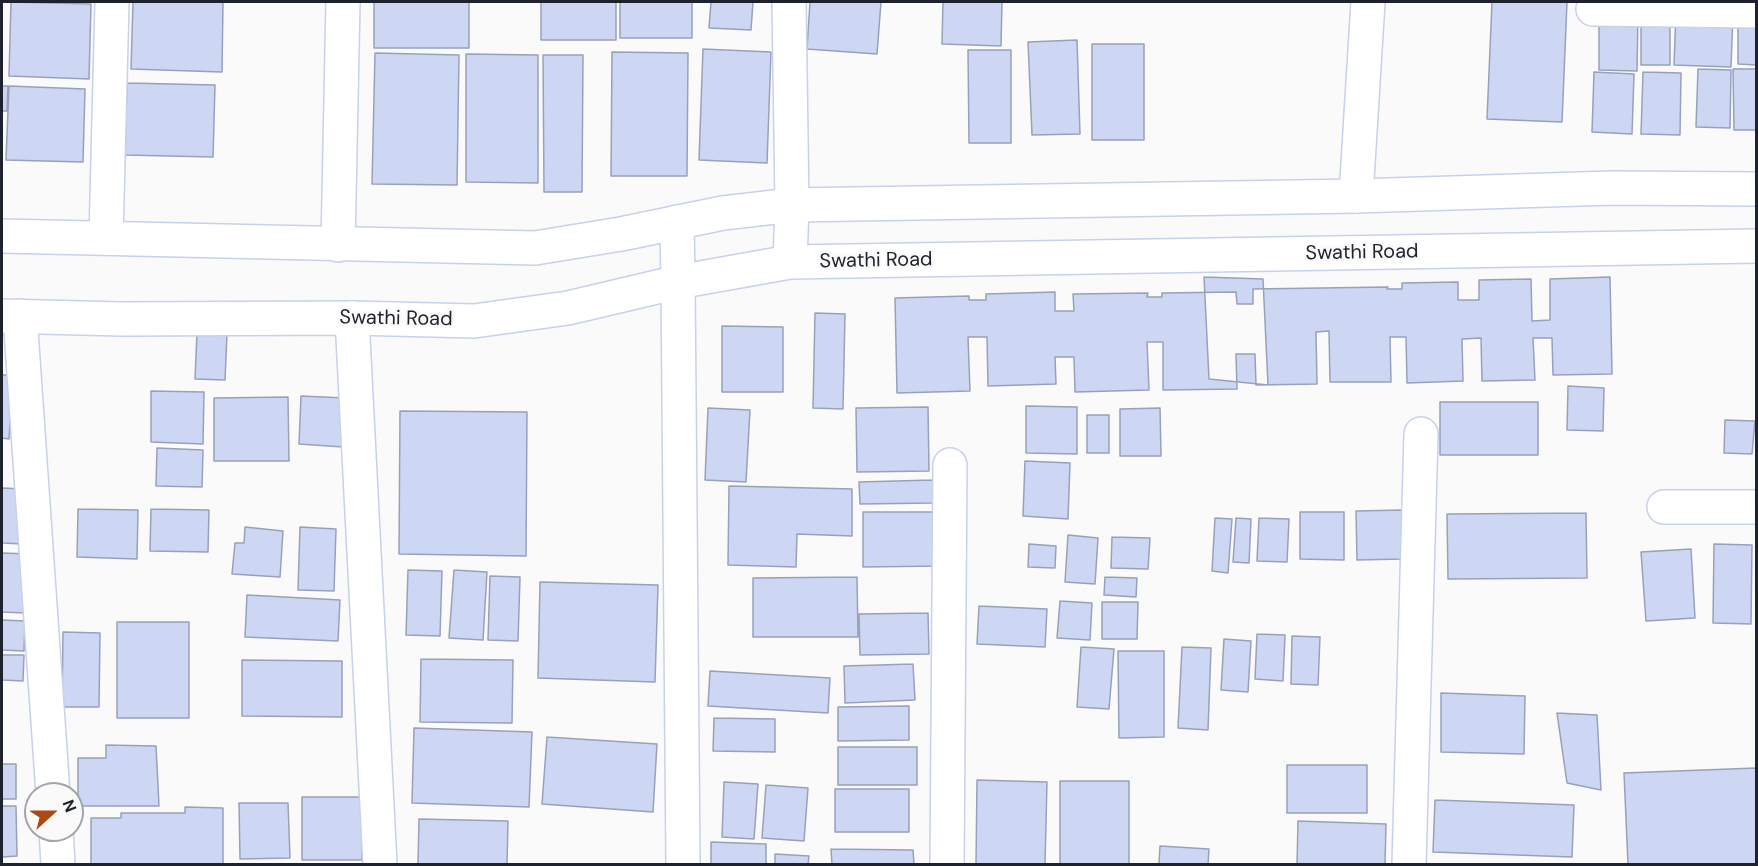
<!DOCTYPE html>
<html>
<head>
<meta charset="utf-8">
<style>
	body { margin:0 }
	#map { position:relative; width:1758px; height:866px; overflow:hidden; background:#fafafa; font-family:"DM Sans",sans-serif }
	canvas { display:block }
	.frame { position:absolute; inset:0; border:3px solid #1e222c; pointer-events:none }
	.north { position:absolute; left:24px; top:782px; width:60px; height:60px; box-sizing:border-box; background:#fafafa; border:2px solid #a2a4a8; border-radius:50%; rotate:69deg; font-size:16px; font-weight:700; line-height:24px; text-align:center; color:#1e222c }
	.north::after { content:''; display:block; margin:auto; width:21px; height:27px; background:#ac4813; clip-path:polygon(50% 0,100% 100%,50% 72%,0 100%) }
</style>
</head>
<body>
<div id="map">
<canvas width="1758" height="866"></canvas>
<div class="frame"></div>
<div class="north">N</div>
</div>
<script>
const c = document.querySelector('canvas').getContext('2d');
c.lineJoin = 'round';
function paint(path, color) {
  c.fillStyle = color;
  c.fill(path, 'evenodd');
}
function poly(rows) {
  const path = new Path2D();
  for (const r of rows) {
    path.moveTo(r[0], r[1]);
    for (let i = 2; i < r.length; i += 2) path.lineTo(r[i], r[i + 1]);
  }
  return path;
}
function trace(path, color, width, dash) {
  c.strokeStyle = color;
  c.lineWidth = width;
  c.lineCap = dash ? 'butt' : 'round';
  c.setLineDash(dash || []);
  c.stroke(path);
}
function label(font, color, halo, rows, align = 'center') {
  c.font = font + ' "DM Sans",sans-serif';
  c.lineWidth = 6;
  c.setLineDash([]);
  c.textBaseline = 'middle';
  c.strokeStyle = halo;
  c.fillStyle = color;
  for (const [text, x, y, turn = 0] of rows) {
    c.save();
    c.translate(x, y);
    c.rotate((+turn || 0) * Math.PI / 180);
    c.textAlign = isNaN(turn) ? turn : align;
    if (halo) c.strokeText(text, 0, 0);
    c.fillText(text, 0, 0);
    c.restore();
  }
}
const building = poly([
	[11,2,91,4,89,79,9,76,11,2],
	[133,2,223,2,222,72,131,69,133,2],
	[374,2,469,2,469,48,374,48,374,2],
	[541,2,616,2,616,40,541,40,541,2],
	[620,2,692,2,692,38,620,38,620,2],
	[711,2,753,2,751,30,709,28,711,2],
	[810,2,881,2,877,54,807,49,810,2],
	[943,2,1002,2,1001,46,942,44,943,2],
	[1492,2,1567,2,1562,122,1487,119,1492,2],
	[1599,12,1638,12,1637,71,1599,70,1599,12],
	[1676,12,1733,14,1731,67,1674,65,1676,12],
	[1738,13,1756,14,1756,65,1738,64,1738,13],
	[1641,14,1670,14,1670,65,1641,65,1641,14],
	[1077,40,1080,134,1032,135,1028,42,1077,40],
	[1092,44,1144,44,1144,140,1092,140,1092,44],
	[703,49,771,52,767,163,699,160,703,49],
	[968,50,1011,50,1011,143,969,143,968,50],
	[612,52,688,53,687,176,611,176,612,52],
	[375,53,459,55,457,185,372,184,375,53],
	[466,54,538,55,538,183,466,182,466,54],
	[543,55,583,55,582,192,544,192,543,55],
	[1698,69,1731,70,1730,128,1696,127,1698,69],
	[1733,69,1756,69,1756,130,1734,130,1733,69],
	[1594,72,1634,74,1632,134,1592,132,1594,72],
	[1643,72,1681,73,1680,135,1641,134,1643,72],
	[127,83,215,85,213,157,125,155,127,83],
	[2,86,8,86,7,111,2,111,2,86],
	[9,86,85,89,83,162,6,160,9,86],
	[1204,277,1263,279,1268,385,1209,379,1204,277],
	[1610,277,1612,374,1553,375,1552,338,1533,338,1535,380,1482,381,1481,338,1462,339,1463,381,1407,383,1406,337,1390,337,1391,382,1330,382,1329,331,1316,332,1317,384,1256,385,1255,354,1236,354,1237,389,1163,390,1163,342,1147,342,1149,390,1075,392,1074,357,1055,357,1056,384,988,386,987,337,968,337,970,391,897,393,895,298,969,296,969,300,986,300,986,294,1055,292,1055,311,1074,311,1073,294,1148,293,1147,297,1162,297,1162,293,1236,292,1237,304,1253,304,1253,289,1388,287,1387,289,1402,289,1402,283,1458,282,1458,300,1479,300,1479,280,1531,279,1532,321,1550,320,1550,279,1610,277],
	[815,313,845,314,843,409,813,408,815,313],
	[722,326,783,327,783,392,722,392,722,326],
	[197,332,227,334,225,380,195,379,197,332],
	[2,375,13,375,9,439,2,438,2,375],
	[1568,386,1604,388,1603,431,1567,430,1568,386],
	[151,391,204,392,203,444,151,442,151,391],
	[301,396,345,398,343,447,299,444,301,396],
	[288,397,289,461,214,461,214,398,288,397],
	[1440,402,1538,402,1538,455,1440,455,1440,402],
	[1026,406,1077,407,1077,454,1026,453,1026,406],
	[928,407,929,471,857,472,856,408,928,407],
	[708,408,750,410,746,482,705,480,708,408],
	[1160,408,1161,456,1120,456,1120,409,1160,408],
	[400,411,527,412,526,556,399,554,400,411],
	[1087,415,1109,415,1109,453,1087,453,1087,415],
	[1725,420,1755,421,1752,454,1724,453,1725,420],
	[157,448,203,450,202,487,156,486,157,448],
	[1025,461,1070,463,1068,519,1023,516,1025,461],
	[933,480,934,503,860,504,859,482,933,480],
	[729,486,852,489,852,536,797,534,796,567,728,565,729,486],
	[2,488,25,489,23,544,2,543,2,488],
	[78,509,138,510,137,559,77,557,78,509],
	[151,509,209,510,208,552,150,551,151,509],
	[1403,510,1403,559,1357,560,1356,511,1403,510],
	[863,512,940,512,941,566,863,567,863,512],
	[1300,512,1344,512,1344,560,1300,559,1300,512],
	[1586,513,1587,578,1448,579,1447,514,1586,513],
	[1215,518,1232,519,1228,573,1212,571,1215,518],
	[1236,518,1251,519,1249,563,1233,562,1236,518],
	[1259,518,1289,519,1287,562,1257,561,1259,518],
	[245,527,283,531,280,577,232,574,235,543,244,543,245,527],
	[300,527,336,529,334,591,298,590,300,527],
	[1068,535,1098,538,1095,584,1065,582,1068,535],
	[1112,537,1150,538,1148,569,1111,568,1112,537],
	[1029,544,1056,546,1055,568,1028,567,1029,544],
	[1714,544,1752,545,1751,624,1713,623,1714,544],
	[1691,549,1695,618,1646,621,1641,552,1691,549],
	[2,553,29,554,26,613,2,612,2,553],
	[408,570,442,571,440,636,406,635,408,570],
	[454,570,487,572,483,640,449,638,454,570],
	[490,576,520,577,518,641,488,640,490,576],
	[857,577,858,637,753,637,753,578,857,577],
	[1105,577,1137,578,1136,597,1104,595,1105,577],
	[540,582,658,585,655,682,538,678,540,582],
	[247,595,340,600,338,641,245,637,247,595],
	[1060,601,1092,603,1090,640,1057,638,1060,601],
	[1102,602,1138,602,1137,639,1102,639,1102,602],
	[979,606,1047,609,1045,647,977,644,979,606],
	[928,613,929,654,860,655,859,614,928,613],
	[2,620,25,621,24,651,2,650,2,620],
	[117,622,189,622,189,718,117,718,117,622],
	[63,632,100,633,99,707,62,707,63,632],
	[1257,634,1285,635,1283,681,1255,679,1257,634],
	[1292,636,1320,637,1318,685,1291,684,1292,636],
	[1224,639,1251,641,1248,692,1221,690,1224,639],
	[1081,647,1114,649,1109,709,1077,707,1081,647],
	[1182,647,1211,648,1208,730,1178,728,1182,647],
	[1118,651,1164,651,1164,737,1119,738,1118,651],
	[2,655,24,655,23,681,2,680,2,655],
	[421,659,513,660,512,723,420,722,421,659],
	[242,660,342,661,342,717,242,716,242,660],
	[913,664,915,700,845,703,844,666,913,664],
	[710,671,830,678,828,713,708,706,710,671],
	[1441,693,1525,696,1524,754,1441,752,1441,693],
	[909,706,909,740,838,741,838,707,909,706],
	[1557,713,1597,715,1601,790,1567,783,1557,713],
	[714,718,775,719,775,752,713,751,714,718],
	[414,728,532,732,529,807,412,803,414,728],
	[547,737,657,744,653,812,542,804,547,737],
	[106,745,156,746,159,806,78,806,78,758,106,758,106,745],
	[838,747,917,747,917,785,838,785,838,747],
	[2,764,16,764,16,799,2,799,2,764],
	[1287,765,1367,765,1367,813,1287,813,1287,765],
	[1756,768,1756,864,1628,864,1624,773,1756,768],
	[977,780,1047,782,1045,864,976,864,977,780],
	[1060,781,1129,781,1129,864,1060,864,1060,781],
	[724,782,758,784,754,839,722,837,724,782],
	[766,785,808,788,804,841,762,838,766,785],
	[835,789,909,789,909,832,835,832,835,789],
	[302,797,362,797,362,860,302,860,302,797],
	[1435,800,1574,805,1572,857,1433,852,1435,800],
	[239,803,288,803,290,858,240,859,239,803],
	[2,806,16,806,17,856,2,857,2,806],
	[185,807,223,808,223,864,91,864,91,818,121,818,121,813,185,813,185,807],
	[419,819,508,821,507,864,418,864,419,819],
	[1298,821,1386,824,1385,864,1297,864,1298,821],
	[711,842,766,844,766,864,711,864,711,842],
	[1160,846,1209,849,1208,864,1159,864,1160,846],
	[831,849,913,850,914,864,832,864,831,849],
	[775,854,809,856,808,864,775,864,775,854]
]);
const minor = poly([
	[789,2,792,205,790,262],
	[1593,9,1756,11],
	[1356,196,1368,2],
	[677,222,678,282],
	[106,238,112,2],
	[20,316,53,794],
	[352,318,380,864],
	[1664,507,1756,507],
	[56,830,58,864],
	[947,864,950,465],
	[1409,864,1421,434]
]);
const tertiary = poly([
	[2,236,535,248,621,234,723,213,792,205,1356,196,1612,188,1756,189],
	[338,245,343,2],
	[678,282,683,864],
	[2,316,121,319,352,318,474,321,568,308,678,282,790,262,1756,246]
]);
const streetNames = [
	["Swathi Road",1362,253,-1],
	["Swathi Road",876,261,-1],
	["Swathi Road",396,319,1]
];
paint(building, '#cdd7f3');
trace(building, '#98a1bb', 1.5);
trace(minor, '#c7d1ed', 36);
trace(tertiary, '#c7d1ed', 36);
trace(minor, '#fff', 33);
trace(tertiary, '#fff', 33);
label('20px', '#1e222c', '#fafafa', streetNames);
</script>
</body>
</html>
